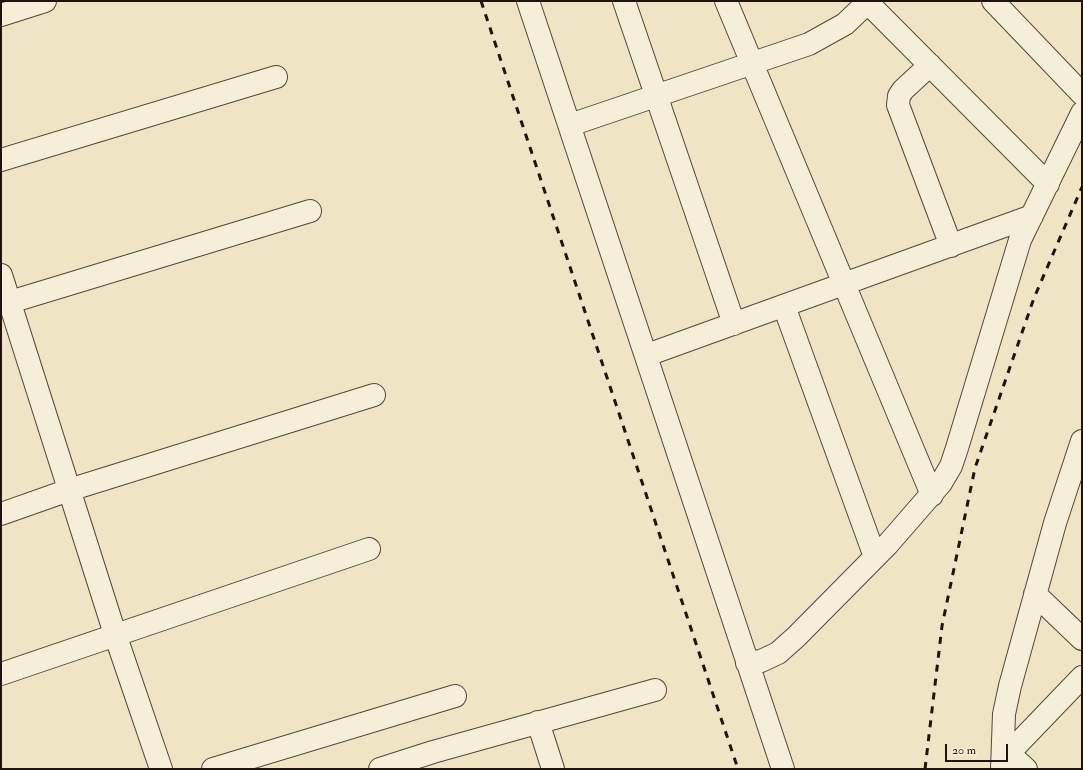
<!DOCTYPE html>
<html>
<head>
<meta charset="utf-8">
<style>
	body { margin:0 }
	#map { position:relative; width:1083px; height:770px; overflow:hidden; background:#efe5c4; font-family:"IM FELL Double Pica",serif }
	canvas { display:block }
	.frame { position:absolute; inset:0; border:2px solid #20120c; pointer-events:none }
	.scale { position:absolute; left:945px; top:744px; width:63px; height:18px; box-sizing:border-box; border:2px solid #20120c; border-top:0; padding-left:5px; font-size:12px; line-height:14px; white-space:nowrap; color:#20120c; -webkit-text-stroke:3px #f5eed9; paint-order:stroke }
</style>
</head>
<body>
<div id="map">
<canvas width="1083" height="770"></canvas>
<div class="frame"></div>
<div class="scale">20 m</div>
</div>
<script>
const c = document.querySelector('canvas').getContext('2d');
c.lineJoin = 'round';
function poly(rows) {
  const path = new Path2D();
  for (const r of rows) {
    path.moveTo(r[0], r[1]);
    for (let i = 2; i < r.length; i += 2) path.lineTo(r[i], r[i + 1]);
  }
  return path;
}
function trace(path, color, width, dash) {
  c.strokeStyle = color;
  c.lineWidth = width;
  c.lineCap = dash ? 'butt' : 'round';
  c.setLineDash(dash || []);
  c.stroke(path);
}
const minor = poly([
	[528,1,783,769],
	[624,1,734,324],
	[726,1,932,495],
	[993,1,1082,94],
	[867,2,1048,184],
	[1,15,45,1],
	[930,65,903,90,899,96,898,105,951,246],
	[570,125,809,44,845,24,869,1],
	[1,160,276,77],
	[1,275,115,634,161,769],
	[10,302,310,211],
	[784,306,875,557],
	[647,355,1032,216],
	[1,514,69,490,374,395],
	[1035,594,1082,639],
	[747,663,761,661,778,653,796,637,888,544,941,483,951,466,957,448,1020,240,1082,113],
	[1,674,369,549],
	[538,722,553,769],
	[1003,748,1026,769],
	[1009,753,1082,677],
	[213,769,455,696],
	[380,769,433,752,655,690],
	[1002,769,1004,714,1010,686,1055,523,1082,441]
]);
const rail = poly([
	[481,1,738,769],
	[925,769,942,626,975,468,1034,298,1082,187]
]);
trace(minor, '#54473a', 24);
trace(minor, '#f5eed9', 22);
trace(rail, '#20120c', 3, [7, 7]);
</script>
</body>
</html>
